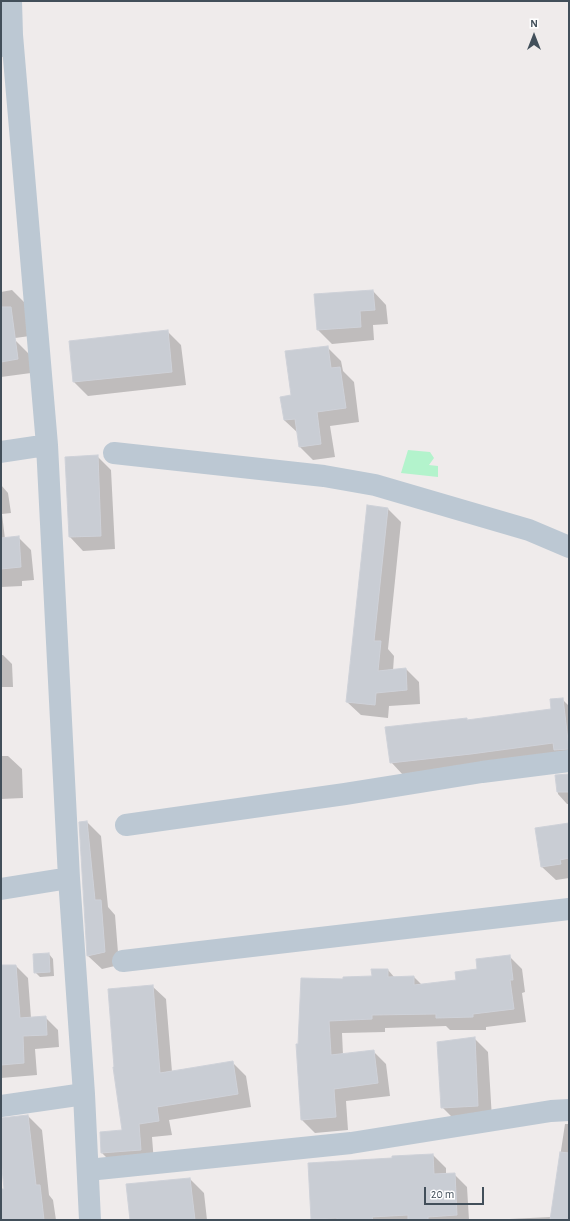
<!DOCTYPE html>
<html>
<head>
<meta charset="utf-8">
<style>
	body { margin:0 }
	#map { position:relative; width:570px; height:1221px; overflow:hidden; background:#efebeb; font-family:"Alegreya Sans",sans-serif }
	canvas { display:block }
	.frame { position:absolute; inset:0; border:2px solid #424f5a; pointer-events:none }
	.north { position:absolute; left:514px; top:16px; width:40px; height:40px; -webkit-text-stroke:3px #fff; paint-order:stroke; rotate:0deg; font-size:11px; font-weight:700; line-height:16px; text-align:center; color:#424f5a }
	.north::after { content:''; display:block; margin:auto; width:14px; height:18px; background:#424f5a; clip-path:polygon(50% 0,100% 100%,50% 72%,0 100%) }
	.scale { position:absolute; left:424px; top:1187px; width:60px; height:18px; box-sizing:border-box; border:2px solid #424f5a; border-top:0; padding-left:5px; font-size:12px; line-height:14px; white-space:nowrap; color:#424f5a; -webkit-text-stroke:3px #fff; paint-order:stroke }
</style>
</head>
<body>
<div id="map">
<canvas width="570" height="1221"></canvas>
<div class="frame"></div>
<div class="north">N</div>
<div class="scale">20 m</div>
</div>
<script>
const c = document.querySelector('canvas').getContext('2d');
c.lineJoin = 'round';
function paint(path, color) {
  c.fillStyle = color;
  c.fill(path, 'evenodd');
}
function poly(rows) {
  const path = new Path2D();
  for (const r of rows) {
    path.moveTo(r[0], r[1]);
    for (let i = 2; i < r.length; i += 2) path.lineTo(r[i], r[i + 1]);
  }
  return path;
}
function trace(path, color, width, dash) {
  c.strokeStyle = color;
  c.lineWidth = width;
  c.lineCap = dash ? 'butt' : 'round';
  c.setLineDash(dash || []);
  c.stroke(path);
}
const green = poly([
	[408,450,430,452,434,458,429,465,438,466,438,477,401,473]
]);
const shadow = poly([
	[12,290,26,304,30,336,15,338,1,325,1,292],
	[373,291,386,305,388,324,373,325,374,340,332,344,318,330],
	[167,331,181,345,186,385,88,396,74,382,70,342],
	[15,340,29,354,31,373,1,377,1,342],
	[327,347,341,361,343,371,354,382,359,422,330,426,335,457,313,460,300,447,298,433,284,420,292,396],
	[97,456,111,470,115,549,83,551,70,537],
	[1,485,8,493,11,513,2,514,5,539,18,537,31,550,34,580,22,581,22,586,1,587],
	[388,509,401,522,388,649,394,656,393,671,406,669,419,682,420,704,389,706,388,718,361,715,347,702],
	[1,655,3,655,12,664,13,687,2,687,2,699,1,699],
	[562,699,569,706,569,764,404,776,391,762,467,720,468,721,552,710],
	[1,756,8,756,22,769,23,798,1,799],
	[569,775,569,804,567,804,558,794,556,776],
	[87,822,101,836,108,907,115,915,119,965,102,969,88,956],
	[569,824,569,878,556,880,542,867],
	[49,954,53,959,54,976,40,977,35,972],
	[509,956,522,969,525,992,522,993,526,1022,486,1027,486,1030,450,1030,446,1026,385,1028,385,1032,342,1033,343,1055,373,1051,386,1064,390,1096,346,1101,348,1130,315,1133,302,1120,299,1045,344,980,373,977,388,970,395,978,414,977,422,985,457,981],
	[1,966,16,966,28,978,31,1018,45,1017,58,1030,59,1047,35,1049,37,1075,1,1078],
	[152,986,166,999,172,1072,233,1063,246,1076,251,1107,169,1120,172,1135,152,1137,154,1163,115,1166,102,1153,123,1131],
	[474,1038,488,1052,492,1119,456,1121,442,1107],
	[28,1116,42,1130,49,1195,53,1200,56,1220,1,1220,1,1190,5,1190,1,1149,1,1119],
	[565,1124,569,1124,569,1220,509,1220,509,1219,551,1217],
	[433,1155,446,1168,446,1174,454,1174,467,1187,469,1220,312,1220,309,1164],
	[190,1179,204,1193,207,1220,131,1220]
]);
const building = poly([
	[373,290,375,310,360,311,361,327,317,330,314,294,373,290],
	[1,307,11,307,18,359,1,362,1,307],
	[168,330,172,372,73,382,69,341,168,330],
	[328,346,331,368,340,367,346,408,317,412,321,444,299,447,295,419,284,420,280,397,291,395,285,351,328,346],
	[98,455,101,536,69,537,65,457,98,455],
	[367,505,388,508,374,641,381,641,378,671,406,668,407,690,376,693,375,705,346,702,367,505],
	[19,536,21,567,1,569,1,538,19,536],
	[563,698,569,749,554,750,553,743,471,754,390,763,385,727,467,718,467,720,551,709,550,699,563,698],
	[569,774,569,792,557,792,555,775,569,774],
	[87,821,95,900,101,900,105,952,87,956,79,822,87,821],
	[569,823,569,858,560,860,561,864,541,867,535,828,569,823],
	[49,953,50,972,34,973,33,954,49,953],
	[510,955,513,980,510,980,514,1009,473,1014,473,1017,436,1018,436,1014,372,1015,372,1019,329,1021,331,1055,374,1050,378,1083,334,1089,336,1117,301,1120,296,1044,298,1044,301,978,343,979,343,977,372,976,371,969,388,969,388,977,414,976,414,985,456,980,455,972,477,969,476,959,510,955],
	[1,965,16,965,20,1018,46,1016,47,1035,23,1036,24,1063,1,1065,1,965],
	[153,985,160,1073,233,1061,238,1094,157,1107,159,1121,139,1124,141,1150,101,1153,100,1132,122,1130,113,1067,114,1067,108,989,153,985],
	[475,1037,478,1106,441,1108,437,1042,475,1037],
	[28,1115,36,1185,40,1185,44,1220,1,1220,1,1189,4,1189,1,1158,1,1118,28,1115],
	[560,1152,569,1153,569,1220,550,1220,560,1152],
	[433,1154,434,1174,455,1173,457,1215,428,1217,428,1220,408,1220,408,1215,372,1217,373,1220,337,1220,337,1218,311,1219,308,1163,392,1158,392,1156,433,1154],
	[190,1178,195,1220,130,1220,126,1184,190,1178]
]);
const minor = poly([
	[12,35,47,445,69,878],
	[3,46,12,35,11,1],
	[1,452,47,445],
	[114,453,324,476,375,485,529,530,569,547],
	[126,825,345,794,482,772,569,761],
	[1,889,69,878,84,1094,90,1220],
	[123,961,569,909],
	[1,1106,84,1094],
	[88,1170,351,1143,551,1111,569,1110]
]);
paint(green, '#b3f3cc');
paint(shadow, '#0003');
paint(building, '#c9cdd4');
trace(building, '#ced1d8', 1);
trace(minor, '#bcc8d3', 22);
</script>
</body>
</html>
